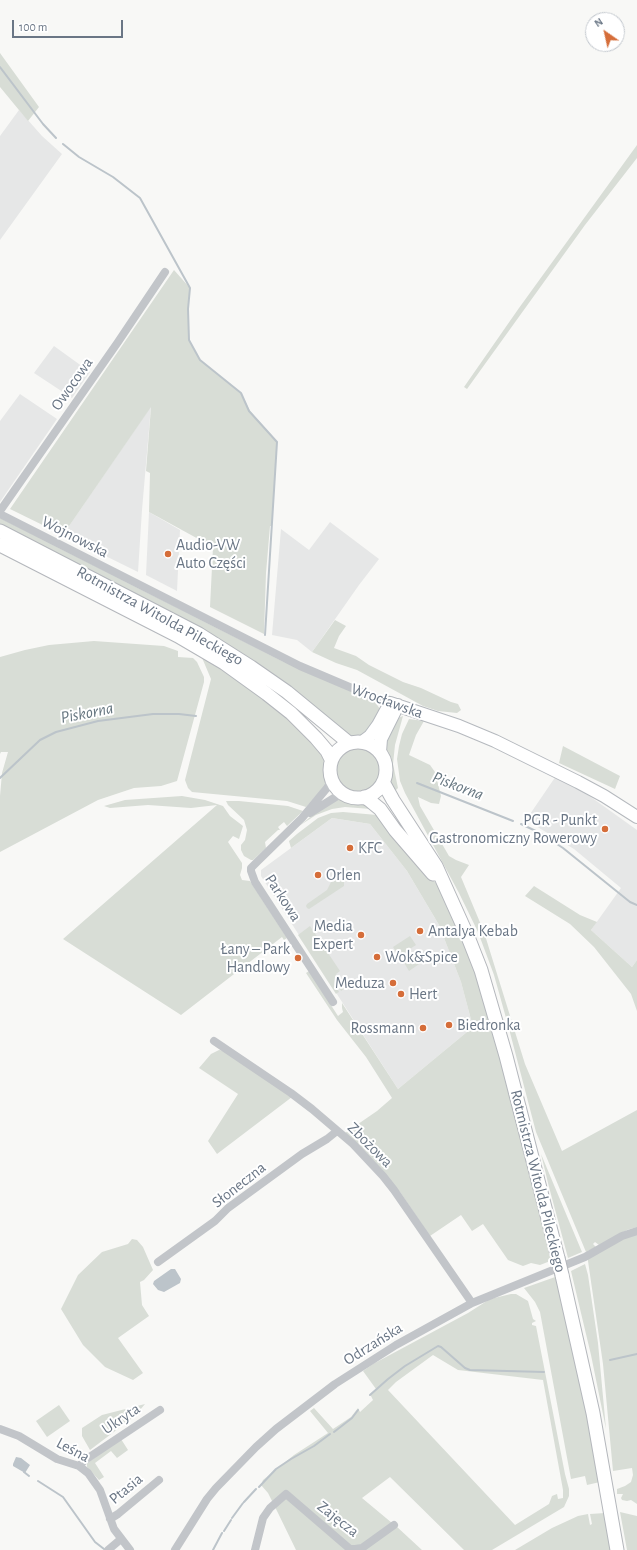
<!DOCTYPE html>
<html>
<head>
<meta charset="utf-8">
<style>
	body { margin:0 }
	#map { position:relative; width:637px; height:1550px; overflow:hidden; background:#f8f8f6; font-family:"Alegreya Sans",sans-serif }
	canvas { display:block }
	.north { position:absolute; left:585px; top:12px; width:40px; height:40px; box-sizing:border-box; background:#fff; border:1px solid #c3c8ce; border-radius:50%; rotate:326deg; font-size:11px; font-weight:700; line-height:16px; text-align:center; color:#6a7685 }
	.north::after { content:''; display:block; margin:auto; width:14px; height:18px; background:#d56d39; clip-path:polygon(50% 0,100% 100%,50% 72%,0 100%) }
	.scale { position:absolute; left:12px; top:20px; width:111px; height:18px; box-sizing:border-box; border:2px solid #6a7685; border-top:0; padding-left:5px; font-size:12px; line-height:14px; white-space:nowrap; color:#6a7685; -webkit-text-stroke:3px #fff; paint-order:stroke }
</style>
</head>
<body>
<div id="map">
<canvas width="637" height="1550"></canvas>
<div class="north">N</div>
<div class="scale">100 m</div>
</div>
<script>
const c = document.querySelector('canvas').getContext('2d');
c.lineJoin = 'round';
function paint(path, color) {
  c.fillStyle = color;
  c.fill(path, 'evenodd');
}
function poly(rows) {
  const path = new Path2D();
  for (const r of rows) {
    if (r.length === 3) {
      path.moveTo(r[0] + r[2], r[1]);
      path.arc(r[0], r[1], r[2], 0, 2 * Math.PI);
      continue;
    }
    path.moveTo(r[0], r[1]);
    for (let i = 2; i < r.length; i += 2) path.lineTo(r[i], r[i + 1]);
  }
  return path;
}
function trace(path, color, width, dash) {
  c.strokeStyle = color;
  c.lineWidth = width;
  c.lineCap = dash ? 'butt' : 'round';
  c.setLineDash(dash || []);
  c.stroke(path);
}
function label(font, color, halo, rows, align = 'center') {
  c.font = font + ' "Alegreya Sans",sans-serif';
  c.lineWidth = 4;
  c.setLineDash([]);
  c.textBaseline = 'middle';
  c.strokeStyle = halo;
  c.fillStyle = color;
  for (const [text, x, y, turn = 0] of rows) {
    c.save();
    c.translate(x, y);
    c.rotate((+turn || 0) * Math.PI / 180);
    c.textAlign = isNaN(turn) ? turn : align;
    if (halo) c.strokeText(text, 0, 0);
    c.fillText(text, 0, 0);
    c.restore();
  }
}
const built = poly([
	[19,110,42,136,62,154,0,240,0,136],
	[54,346,90,372,72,398,34,373],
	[20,394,57,419,0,502,0,421],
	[151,406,142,510,138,572,63,535],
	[149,512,180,530,177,591,146,575],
	[330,522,379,559,359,585,312,652,297,640,272,635,281,529,309,550],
	[556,776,581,790,637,830,637,960,632,967,591,930,621,888,574,849,526,820],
	[332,818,370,824,407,871,439,925,461,982,473,1027,398,1089,261,876,261,870]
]);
const green = poly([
	[0,53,39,107,28,121,0,87],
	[637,145,637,158,585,225,467,389,464,387,519,308],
	[174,270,190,288,188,309,189,340,200,360,241,393,250,411,277,442,272,526,270,526,266,573,264,634,210,607,213,547,149,512,150,473,146,471,151,407,63,535,10,509],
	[0,518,282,661,375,702,380,709,369,733,358,738,349,738,312,710,0,526],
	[335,620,346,626,339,636,334,648,356,656,369,665,403,682,421,688,451,702,458,704,461,710,457,713,438,711,423,706,357,670,336,663,312,652],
	[94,641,164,646,178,651,178,657,193,658,197,662,204,677,204,682,177,781,161,786,134,788,98,800,0,852,0,796,2,773,8,752,1,752,0,754,0,657,25,650,49,645],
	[200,653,262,695,319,747,326,763,327,780,326,785,306,807,287,801,192,792,188,788,185,780,211,679],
	[403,716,395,745,393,764,398,788,394,792,388,781,389,762,383,748,398,718],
	[409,719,424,721,416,735,409,755,430,765,435,772,441,796,439,804,431,803,418,797,420,806,449,856,456,860,469,865,461,877,484,932,525,1064,562,1151,637,1110,637,1227,627,1230,599,1245,595,1242,593,1244,596,1247,586,1252,536,1132,508,1025,494,975,478,932,459,893,405,793,400,781,397,759,399,746,402,734],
	[563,746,620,776,615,789,559,763],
	[358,770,22],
	[182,796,205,800,223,806,230,816,243,826,239,839,233,836,228,842,242,863,242,868,240,875,242,880,250,881,287,938,284,940,282,937,181,1015,63,939,217,805,191,808,148,805,110,808,104,806,125,800],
	[337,799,363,802,371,809,345,807,332,809,316,815,299,826,309,818],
	[226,801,239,801,288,806,303,811,287,826,284,822,278,827,280,830,278,830,265,842,266,848,253,860,251,860,244,856,241,850,241,845,245,840,247,830,244,820,228,805],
	[343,812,377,815,428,872,442,892,482,985,553,1260,540,1265,531,1263,523,1266,508,1260,483,1224,472,1231,461,1215,430,1236,400,1192,345,1133,377,1111,392,1098,366,1057,337,1020,306,973,309,971,338,1016,343,1012,342,1008,342,1003,398,1089,473,1027,461,982,439,925,407,871,370,824,332,818,291,848,289,841,297,834,318,818,331,813],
	[334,876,337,880,341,878,344,882,344,886,309,909,307,908,306,906,307,904,327,890],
	[534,886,580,915,597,922,591,930,632,967,637,960,637,1011,631,994,594,947,570,924,525,896],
	[310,926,340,971,336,974,345,988,341,991,340,989,338,990,339,992,337,993,336,994,298,935],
	[410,936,416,945,399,956,393,947],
	[419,951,425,960,409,971,403,961],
	[219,1050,226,1051,292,1097,217,1154,208,1141,238,1094,199,1068,211,1054],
	[541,1154,582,1252,568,1258,549,1187],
	[637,1233,637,1504,631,1500,627,1501,622,1500,621,1498,623,1494,617,1494,617,1489,625,1486,631,1482,633,1475,632,1468,613,1471,603,1364,588,1261,588,1259,630,1234],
	[132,1239,137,1240,143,1247,153,1270,144,1280,140,1282,142,1305,149,1316,118,1338,143,1373,133,1380,105,1367,83,1345,61,1309,78,1275,102,1252,128,1244],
	[585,1264,588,1275,598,1343,606,1429,591,1355,571,1271],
	[558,1276,574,1344,600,1482,587,1485,585,1476,571,1479,540,1312,535,1302,524,1288],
	[511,1294,516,1294,528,1301,533,1319,536,1321,532,1323,532,1325,536,1326,565,1474,569,1489,569,1496,564,1507,492,1550,464,1550,390,1477,362,1498,392,1523,364,1543,350,1550,296,1550,278,1513,268,1493,261,1485,263,1480,294,1455,328,1433,310,1411,314,1408,333,1429,351,1417,358,1408,360,1412,373,1400,370,1394,376,1389,363,1371,373,1364,468,1313,490,1299],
	[433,1355,458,1370,543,1380,563,1490,563,1498,558,1499,557,1494,552,1496,549,1504,515,1525,388,1390,396,1382],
	[145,1404,135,1416,90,1450,82,1436,82,1428,102,1415],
	[59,1405,70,1421,47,1437,36,1421],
	[121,1439,128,1450,117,1458,111,1451,95,1463,104,1477,99,1480,87,1467,87,1463],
	[620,1512,637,1516,637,1550,627,1550],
	[605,1513,611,1550,515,1550,552,1528,578,1516,588,1514,590,1525,592,1524,590,1514],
	[396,1526,422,1550,362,1550]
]);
const water = poly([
	[171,1269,175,1269,181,1279,180,1283,164,1292,158,1290,153,1284,154,1281],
	[16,1457,21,1458,30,1465,25,1473,13,1466,13,1464]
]);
const stream = poly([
	[0,67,43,124,56,138],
	[63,144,79,157,113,177,140,198,190,288,188,309,189,340,200,360,241,393,249,411,277,442,265,635],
	[0,778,40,740,56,732,98,721,153,714,179,714,196,716],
	[417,783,513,821],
	[521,824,540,833,563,848,630,902,637,905],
	[610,1360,637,1354],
	[370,1395,388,1379,405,1366,438,1346,441,1347,465,1368,470,1370,544,1372],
	[334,1432,352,1418,358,1410],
	[24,1472,29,1476],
	[38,1481,63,1497,95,1542,104,1549],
	[259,1487,276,1469,291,1459,314,1446,330,1434],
	[244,1502,256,1489],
	[232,1518,243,1503],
	[224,1531,231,1520],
	[213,1550,222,1533]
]);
const minor = poly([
	[0,511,118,342,165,272],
	[0,514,300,666,366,694,390,703],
	[332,780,327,788,302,818,258,861,251,868,251,871,255,882,333,1002],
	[310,813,342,793],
	[214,1041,291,1093,312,1109,353,1144,383,1176,394,1190,472,1303],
	[158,1262,215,1221,228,1208,302,1154,327,1139,337,1131],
	[0,1429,19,1436,57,1459,79,1466,88,1473,100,1490,114,1529,130,1550],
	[79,1466,85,1460,160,1410],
	[110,1519,118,1514,159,1480],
	[108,1550,121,1539],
	[175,1550,207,1499,216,1488,256,1447,276,1429,335,1384,396,1345,472,1303,585,1257,622,1236,637,1231],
	[255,1550,263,1518,270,1508,286,1494,350,1549,355,1549,362,1548,394,1525]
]);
const secondary = poly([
	[362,742,370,736,378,725,390,703,459,726,495,741,578,782,604,796,637,817],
	[380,752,381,739,398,705]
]);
const primary = poly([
	[0,531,199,634,251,667,287,692,349,743],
	[0,545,178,636,224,663,267,694,291,713,316,738,327,751,331,759],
	[358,770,28],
	[383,782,393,800,436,866,468,937,481,970,506,1056,558,1258],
	[364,797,369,800,380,809,395,830,433,874],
	[562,1275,593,1413,617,1550]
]);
const primaryBridge = poly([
	[558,1258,562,1275]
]);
const markers = [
	[168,554,4,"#d56d39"],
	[605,829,4,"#d56d39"],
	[350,848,4,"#d56d39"],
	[318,875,4,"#d56d39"],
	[420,931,4,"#d56d39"],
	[361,935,4,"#d56d39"],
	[377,957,4,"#d56d39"],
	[298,958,4,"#d56d39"],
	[393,983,4,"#d56d39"],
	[401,994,4,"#d56d39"],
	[449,1025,4,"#d56d39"],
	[423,1028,4,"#d56d39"]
];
const streetNames = [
	["Owocowa",72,384,-55],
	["Wojnowska",75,537,27],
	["Rotmistrza Witolda Pileckiego",160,616,29],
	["Wrocławska",387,701,20],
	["Parkowa",283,898,57],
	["Zbożowa",370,1145,45],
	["Rotmistrza Witolda Pileckiego",538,1181,76],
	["Słoneczna",239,1185,-38],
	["Odrzańska",373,1344,-32],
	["Ukryta",121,1419,-34],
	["Leśna",73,1450,28],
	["Ptasia",126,1489,-40],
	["Zajęcza",338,1519,38]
];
const poiNames = [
	["Audio-VW",176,545],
	["Auto Części",176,563],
	["PGR - Punkt",597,820,"right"],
	["Gastronomiczny Rowerowy",597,838,"right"],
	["KFC",358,848],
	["Orlen",326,875],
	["Media",353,926,"right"],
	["Expert",353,944,"right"],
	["Antalya Kebab",428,931],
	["Łany – Park",290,949,"right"],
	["Handlowy",290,967,"right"],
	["Wok&Spice",385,957],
	["Meduza",385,983,"right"],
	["Hert",409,994],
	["Biedronka",457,1025],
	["Rossmann",415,1028,"right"]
];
const waterNames = [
	["Piskorna",87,713,-11],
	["Piskorna",458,786,21]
];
paint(built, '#e6e7e7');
paint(green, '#d8ddd6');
paint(water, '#bcc4ca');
trace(stream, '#bcc4ca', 2);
trace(secondary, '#b5b9be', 14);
trace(primary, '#b4b7bc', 15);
trace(minor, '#c2c5c9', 8);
trace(secondary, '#fff', 12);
trace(primary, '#fff', 13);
trace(primaryBridge, '#b4b7bc', 15, []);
trace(primaryBridge, '#fff', 13);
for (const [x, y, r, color] of markers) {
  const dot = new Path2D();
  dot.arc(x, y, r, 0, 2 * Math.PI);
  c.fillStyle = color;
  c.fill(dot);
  trace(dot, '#fff', 1.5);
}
label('16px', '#6a7685', '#fff', streetNames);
label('16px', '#6a7685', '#fff', poiNames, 'left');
label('italic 17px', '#667680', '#fff', waterNames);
</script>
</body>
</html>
